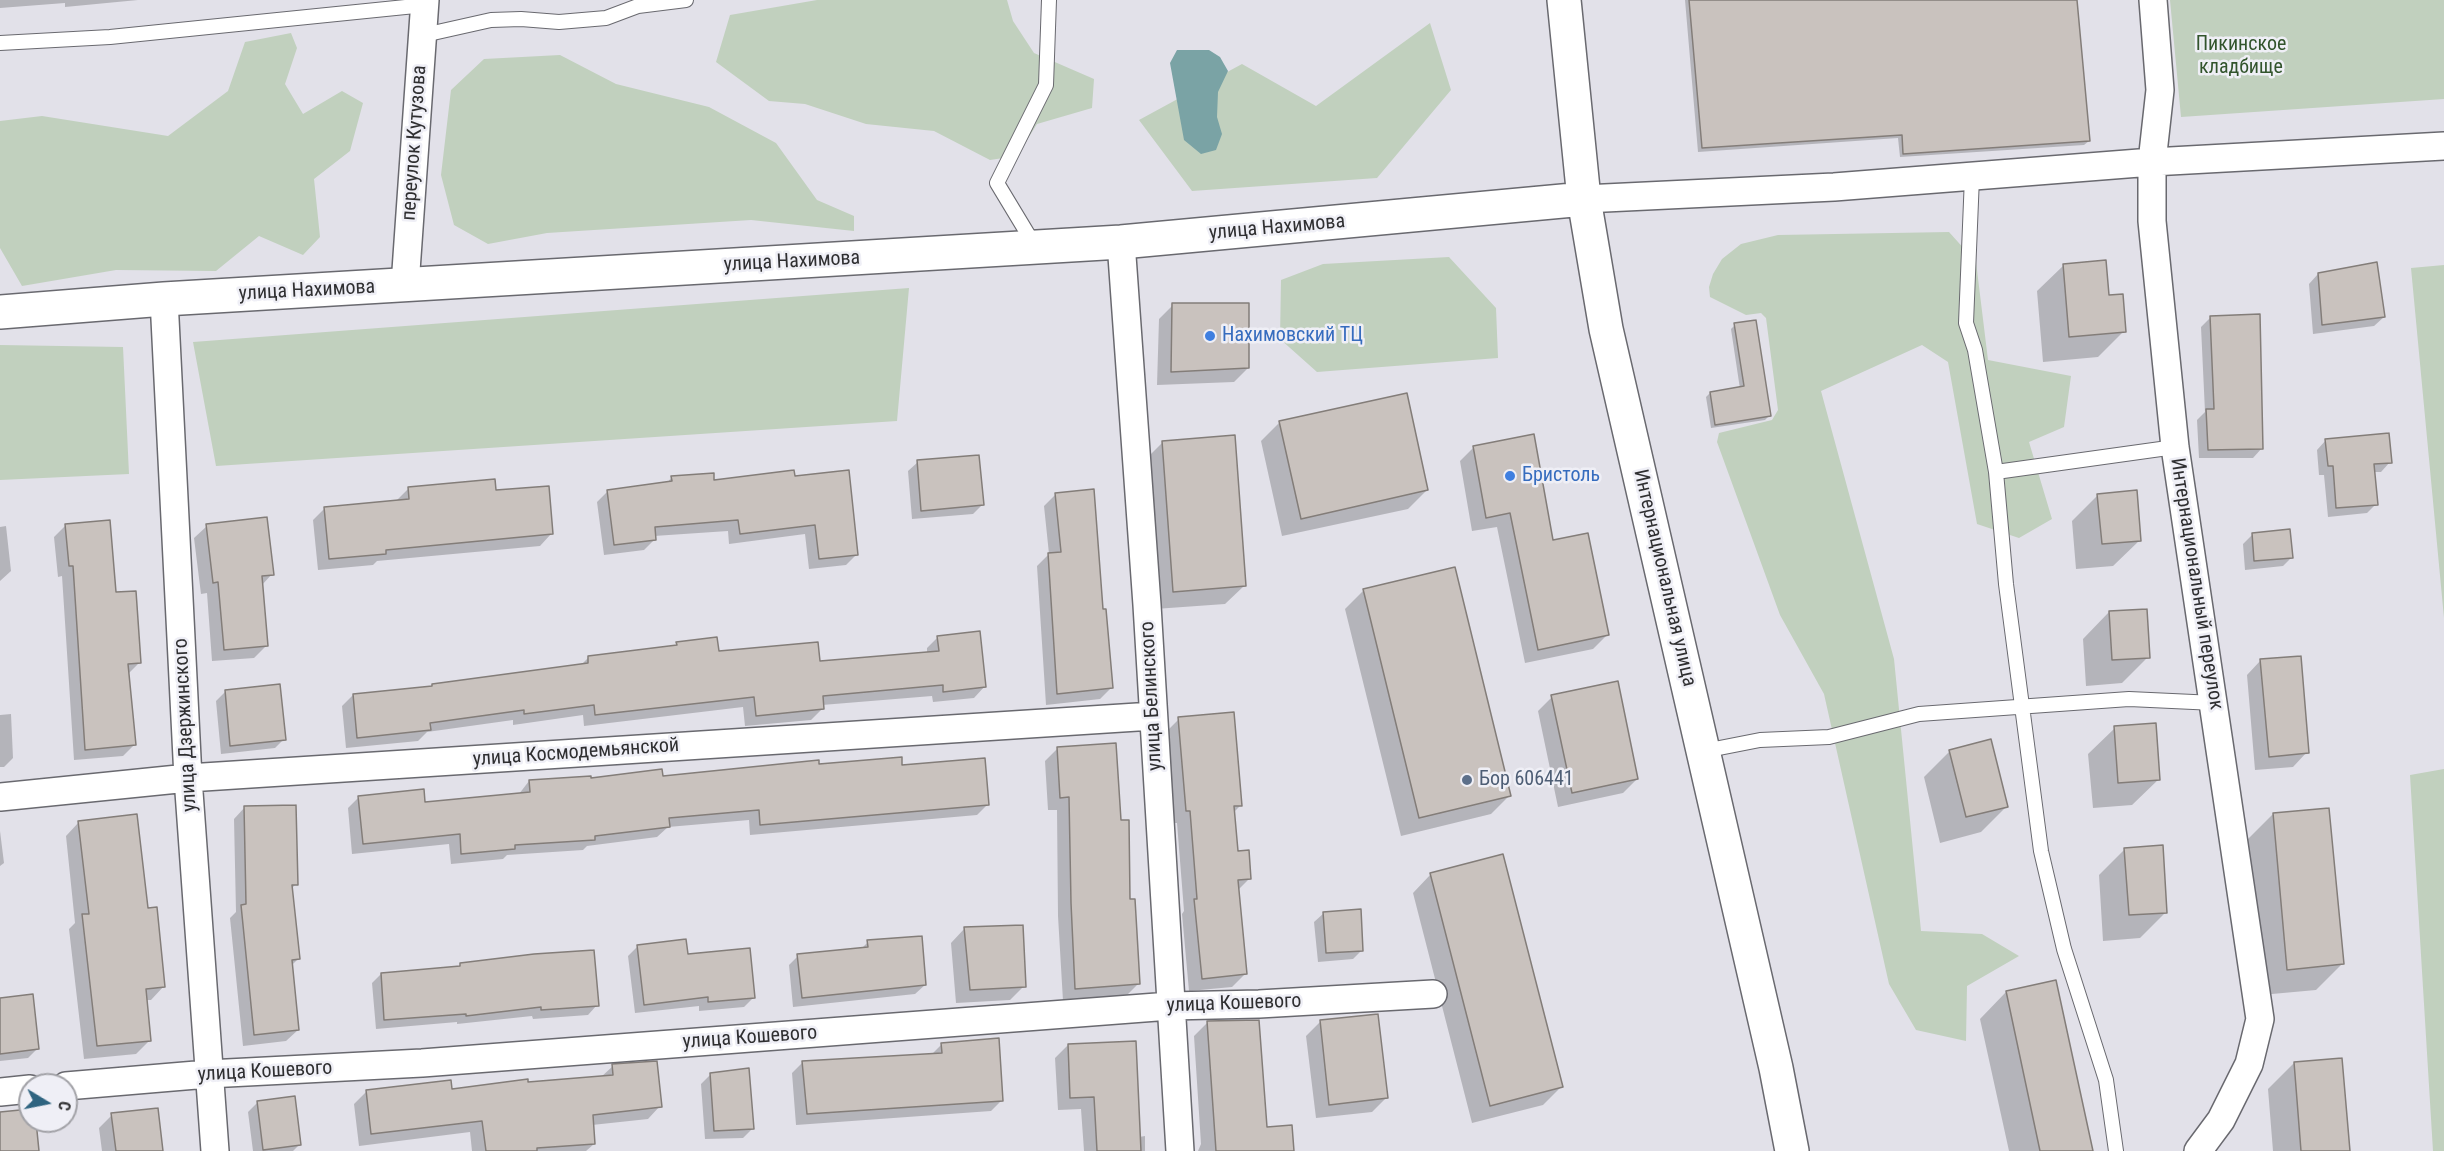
<!DOCTYPE html>
<html>
<head>
<meta charset="utf-8">
<style>
	body { margin:0 }
	#map { position:relative; width:2444px; height:1151px; overflow:hidden; background:#e2e1e9; font-family:"Roboto Condensed",sans-serif }
	canvas { display:block }
	.north { position:absolute; left:18px; top:1073px; width:60px; height:60px; box-sizing:border-box; background:#efeff6; border:2px solid #a2a2a7; border-radius:50%; rotate:100deg; font-size:16px; font-weight:700; line-height:24px; text-align:center; color:#2f2f31 }
	.north::after { content:''; display:block; margin:auto; width:21px; height:27px; background:#2f6480; clip-path:polygon(50% 0,100% 100%,50% 72%,0 100%) }
</style>
</head>
<body>
<div id="map">
<canvas width="2444" height="1151"></canvas>
<div class="north">С</div>
</div>
<script>
const c = document.querySelector('canvas').getContext('2d');
c.lineJoin = 'round';
function paint(path, color) {
  c.fillStyle = color;
  c.fill(path, 'evenodd');
}
function poly(rows) {
  const path = new Path2D();
  for (const r of rows) {
    path.moveTo(r[0], r[1]);
    for (let i = 2; i < r.length; i += 2) path.lineTo(r[i], r[i + 1]);
  }
  return path;
}
function trace(path, color, width, dash) {
  c.strokeStyle = color;
  c.lineWidth = width;
  c.lineCap = dash ? 'butt' : 'round';
  c.setLineDash(dash || []);
  c.stroke(path);
}
function label(font, color, halo, rows, align = 'center') {
  c.font = font + ' "Roboto Condensed",sans-serif';
  c.lineWidth = 5;
  c.setLineDash([]);
  c.textBaseline = 'middle';
  c.strokeStyle = halo;
  c.fillStyle = color;
  for (const [text, x, y, turn = 0] of rows) {
    c.save();
    c.translate(x, y);
    c.rotate((+turn || 0) * Math.PI / 180);
    c.textAlign = isNaN(turn) ? turn : align;
    if (halo) c.strokeText(text, 0, 0);
    c.fillText(text, 0, 0);
    c.restore();
  }
}
const green = poly([
	[817,0,1007,0,1013,21,1034,53,1094,79,1092,108,1037,124,1017,156,990,160,934,131,866,124,805,104,769,101,716,62,730,15],
	[2170,0,2444,0,2444,99,2181,117],
	[1430,23,1451,90,1377,178,1192,191,1139,120,1242,64,1316,106],
	[291,33,297,48,285,84,303,114,342,91,363,103,350,151,314,179,320,237,303,255,259,236,216,271,116,270,22,286,0,248,0,121,42,116,168,136,228,91,245,42],
	[560,55,616,84,709,107,776,143,817,200,854,216,854,231,751,220,547,233,488,244,454,225,441,175,451,90,484,59],
	[1949,232,1976,262,1988,360,2071,376,2064,427,2029,442,2052,519,2019,538,1977,524,1948,362,1922,345,1821,391,1894,659,1921,931,1982,934,2019,956,1967,986,1966,1041,1916,1030,1889,984,1824,694,1780,615,1717,442,1719,433,1772,420,1778,410,1766,318,1761,313,1746,315,1710,297,1709,287,1713,274,1722,259,1741,244,1778,235],
	[1449,257,1496,308,1498,358,1317,372,1280,339,1281,280,1323,264],
	[2444,265,2444,618,2411,268],
	[909,288,897,421,216,466,193,342],
	[0,345,123,347,129,474,0,480],
	[2444,769,2444,1151,2433,1151,2410,775]
]);
const water = poly([
	[1177,50,1209,50,1220,57,1228,71,1218,92,1217,117,1222,134,1216,150,1201,154,1184,140,1170,63]
]);
const shadow = poly([
	[0,0,138,0,65,7,65,3,0,8],
	[1685,0,2075,0,2089,141,2084,145,1900,157,1898,138,1698,152],
	[2064,265,2124,331,2098,357,2043,362,2037,291],
	[2318,274,2384,317,2374,326,2313,334,2309,284],
	[1173,305,1248,368,1234,382,1157,385,1159,319],
	[2211,317,2262,448,2253,458,2199,458,2197,420,2205,412,2201,327],
	[1735,325,1769,416,1765,420,1711,428,1706,397,1710,393,1740,389,1731,329],
	[1280,422,1427,490,1408,509,1282,536,1261,441],
	[2326,440,2390,462,2381,472,2373,472,2376,504,2367,513,2328,517,2324,475,2319,475,2317,450],
	[1163,442,1244,586,1225,604,1155,609,1144,461],
	[1474,447,1551,542,1607,635,1593,649,1525,663,1497,527,1472,531,1460,461],
	[918,462,982,505,973,514,912,519,908,471],
	[672,477,713,482,794,478,857,554,846,565,809,569,805,534,729,544,728,531,654,536,655,539,644,550,604,555,597,502,608,491,666,484],
	[409,488,494,492,551,534,540,546,377,561,373,565,318,570,313,520,325,508,397,500],
	[1056,494,1101,611,1112,687,1100,699,1046,705,1037,566,1049,554,1044,506],
	[2098,495,2140,540,2113,566,2076,569,2072,521],
	[66,525,115,594,140,662,128,674,135,744,123,756,74,760,62,576,58,577,54,537],
	[6,526,11,571,0,581,0,527],
	[207,526,272,574,262,585,266,646,254,658,212,661,207,593,201,594,194,538],
	[2253,534,2292,557,2283,566,2245,570,2243,544],
	[1364,590,1509,796,1491,814,1401,836,1345,609],
	[2109,612,2148,657,2122,683,2086,686,2083,639],
	[938,637,985,686,974,698,933,702,932,696,822,705,822,709,811,720,745,726,743,707,584,726,583,715,513,725,513,720,427,732,418,741,346,748,342,706,353,695,430,688,432,685,580,666,588,658,673,647,677,644,717,652,818,663,927,653,927,648],
	[2261,660,2307,752,2293,767,2255,770,2247,675],
	[225,692,284,739,275,748,221,754,216,701],
	[1552,697,1637,779,1623,793,1558,807,1538,711],
	[11,714,13,758,4,767,0,767,0,715],
	[1179,719,1241,805,1233,813,1236,853,1250,878,1237,891,1245,974,1232,987,1189,991,1182,914,1184,911,1177,823,1174,823,1166,732],
	[2115,728,2159,779,2132,805,2093,808,2088,754],
	[1058,748,1119,822,1138,984,1125,997,1063,1001,1058,916,1057,810,1048,810,1045,761],
	[1950,751,2007,806,1981,832,1940,843,1924,777],
	[818,766,901,766,988,804,977,815,750,835,749,820,668,827,657,837,587,846,583,850,507,855,503,859,451,864,449,844,352,854,348,808,359,797,424,804,519,794,529,781,662,778],
	[245,807,296,884,291,889,299,958,291,966,298,1030,286,1041,243,1046,230,918,236,912,234,819],
	[2273,814,2342,964,2316,990,2261,995,2247,840],
	[79,822,146,909,164,986,151,1000,145,1000,149,1041,136,1054,84,1059,69,929,75,923,66,836],
	[0,831,4,863,0,866],
	[2125,849,2166,912,2140,938,2103,941,2099,875],
	[1431,874,1562,1086,1543,1105,1472,1123,1413,893],
	[1324,913,1362,950,1353,959,1318,962,1314,922],
	[965,928,1024,986,1010,1000,956,1003,951,943],
	[868,942,925,985,915,994,793,1007,789,965,798,956,861,949],
	[638,946,686,955,753,998,744,1007,699,1011,699,1006,635,1013,628,956],
	[461,964,597,1005,588,1015,533,1019,532,1016,457,1024,457,1022,376,1029,372,983,381,974,457,968],
	[2006,992,2091,1151,2009,1151,1980,1019],
	[0,1000,38,1048,28,1058,0,1061],
	[1208,1022,1265,1129,1293,1151,1198,1151,1201,1144,1194,1036],
	[1320,1022,1386,1098,1372,1112,1316,1118,1306,1036],
	[942,1044,1002,1100,991,1111,796,1125,792,1073,803,1062,931,1055],
	[1068,1045,1139,1137,1145,1136,1145,1151,1084,1151,1081,1109,1058,1110,1055,1058],
	[2294,1063,2348,1151,2273,1151,2268,1089],
	[613,1066,660,1106,648,1119,592,1125,594,1144,586,1151,472,1151,470,1132,359,1146,354,1104,366,1092,451,1091,601,1077],
	[710,1075,752,1129,743,1138,705,1139,701,1084],
	[258,1102,299,1145,293,1151,253,1151,248,1112],
	[112,1115,161,1151,102,1151,99,1128]
]);
const building = poly([
	[1689,0,2077,0,2090,141,1903,154,1902,135,1702,148,1689,0],
	[2106,260,2109,295,2123,294,2126,332,2069,337,2063,264,2106,260],
	[2377,262,2385,317,2322,325,2318,273,2377,262],
	[1172,303,1249,303,1249,368,1171,372,1172,303],
	[2260,314,2263,449,2208,450,2206,409,2214,409,2210,316,2260,314],
	[1756,320,1771,416,1715,425,1710,392,1744,386,1734,323,1756,320],
	[1407,393,1428,490,1301,519,1279,421,1407,393],
	[2389,433,2392,463,2374,464,2378,505,2336,508,2333,466,2328,466,2325,439,2389,433],
	[1534,434,1553,540,1588,533,1609,635,1538,650,1510,513,1486,518,1473,446,1534,434],
	[1235,435,1246,586,1173,592,1162,441,1235,435],
	[979,455,984,505,921,511,917,460,979,455],
	[794,470,795,476,849,470,858,555,819,559,815,525,740,534,738,520,655,527,656,540,614,545,607,490,672,481,671,476,714,473,714,480,794,470],
	[495,479,496,490,549,486,553,534,386,550,386,554,329,559,324,507,409,499,408,487,495,479],
	[1094,489,1103,609,1106,609,1113,688,1057,694,1048,553,1061,552,1055,493,1094,489],
	[2137,490,2141,541,2102,544,2097,494,2137,490],
	[267,517,274,575,262,576,268,646,224,650,218,582,213,583,206,524,267,517],
	[110,520,116,592,136,591,141,663,128,664,136,745,85,750,73,566,69,566,65,524,110,520],
	[2290,529,2293,558,2254,561,2252,533,2290,529],
	[1455,567,1511,796,1419,818,1363,589,1455,567],
	[2147,609,2150,658,2112,660,2109,611,2147,609],
	[980,631,986,687,943,692,943,685,823,696,824,709,756,716,754,697,595,715,594,705,524,714,524,710,430,723,431,730,357,738,353,694,432,686,432,684,588,663,588,656,677,645,676,642,717,637,719,651,818,642,820,661,939,651,937,636,980,631],
	[2301,656,2309,753,2269,757,2260,659,2301,656],
	[1618,681,1638,779,1572,793,1551,695,1618,681],
	[280,684,286,740,230,746,225,690,280,684],
	[1234,712,1242,806,1234,806,1238,851,1249,850,1251,879,1238,880,1247,974,1202,979,1194,899,1197,899,1190,811,1186,811,1178,717,1234,712],
	[2156,723,2160,780,2118,783,2114,726,2156,723],
	[1991,739,2008,807,1966,817,1949,750,1991,739],
	[1116,743,1121,820,1129,820,1130,899,1135,899,1140,984,1075,989,1071,903,1069,797,1060,798,1057,747,1116,743],
	[902,757,902,765,985,758,989,805,760,825,759,810,669,818,670,827,595,836,595,840,515,845,515,849,461,854,460,834,363,844,358,796,424,789,425,802,530,792,529,780,591,776,591,778,662,769,663,776,819,760,819,764,902,757],
	[296,805,298,885,292,885,300,959,292,960,299,1030,254,1035,241,905,246,904,244,806,296,805],
	[2329,808,2344,964,2287,970,2273,813,2329,808],
	[137,814,148,908,157,907,165,987,146,989,151,1041,97,1046,82,914,89,914,78,821,137,814],
	[2163,845,2167,913,2129,915,2124,848,2163,845],
	[1503,854,1563,1087,1490,1106,1430,873,1503,854],
	[1361,909,1363,951,1326,953,1323,912,1361,909],
	[1023,925,1026,987,970,990,964,927,1023,925],
	[922,936,926,985,802,998,797,954,868,947,867,940,922,936],
	[686,939,688,954,750,948,755,998,708,1002,708,997,644,1005,637,945,686,939],
	[594,950,599,1006,541,1010,541,1007,466,1016,466,1014,384,1020,381,973,460,966,460,963,534,954,594,950],
	[2056,980,2093,1151,2040,1151,2006,991,2056,980],
	[33,994,39,1049,0,1054,0,998,33,994],
	[1378,1014,1388,1098,1329,1105,1320,1020,1378,1014],
	[1259,1020,1267,1127,1292,1125,1294,1151,1216,1151,1207,1021,1259,1020],
	[999,1038,1003,1101,807,1114,802,1061,942,1053,941,1043,999,1038],
	[1136,1041,1141,1151,1097,1151,1094,1097,1070,1098,1068,1044,1136,1041],
	[2342,1058,2350,1151,2301,1151,2294,1062,2342,1058],
	[657,1061,662,1107,593,1115,595,1144,537,1148,537,1151,486,1151,482,1121,371,1134,366,1090,451,1080,452,1089,528,1079,528,1082,613,1075,612,1064,657,1061],
	[749,1068,754,1129,714,1131,710,1073,749,1068],
	[295,1096,301,1145,263,1150,257,1101,295,1096],
	[158,1108,163,1151,116,1151,111,1113,158,1108],
	[30,1109,30,1121,36,1121,39,1151,0,1151,0,1112,30,1109]
]);
const lane = poly([
	[424,35,491,20,521,19,559,22,606,18,638,6,686,0],
	[0,43,110,37,425,5],
	[1972,177,1966,323,1975,350,1996,472,2006,584,2041,851,2064,949,2106,1080,2116,1151],
	[1035,246,997,183,1046,85,1049,0],
	[1996,472,2175,447],
	[1704,751,1760,740,1829,737,1919,714,2129,699,2215,703]
]);
const street = poly([
	[2153,0,2160,90,2152,162,2152,221,2175,447,2260,1019,2249,1064,2221,1120,2198,1151],
	[1584,199,1834,187,2152,162,2444,146],
	[1121,242,1147,605,1180,1151],
	[405,285,425,0],
	[164,299,188,778,215,1151],
	[0,797,188,778,1153,716],
	[66,1086,208,1074,422,1063,1170,1006,1259,1004,1433,994],
	[0,1092,30,1089]
]);
const secondary = poly([
	[1564,0,1584,199,1606,329,1776,1068,1792,1151],
	[0,312,164,299,1121,242,1584,199]
]);
const markers = [
	[1210,336,6,"#3f7fe0"],
	[1510,476,6,"#3f7fe0"],
	[1467,780,6,"#5c6f8a"]
];
const parkNames = [
	["Пикинское",2241,45],
	["кладбище",2241,68]
];
const streetNames = [
	["переулок Кутузова",415,143,-86],
	["улица Нахимова",1277,228,-5],
	["улица Нахимова",792,262,-3],
	["улица Нахимова",307,291,-3],
	["Интернациональная улица",1664,578,77],
	["Интернациональный переулок",2196,584,81],
	["улица Белинского",1152,696,-93],
	["улица Дзержинского",186,725,-93],
	["улица Космодемьянской",576,753,-4],
	["улица Кошевого",1234,1004,-2],
	["улица Кошевого",750,1038,-4],
	["улица Кошевого",265,1072,-3]
];
const shopNames = [
	["Нахимовский ТЦ",1222,336],
	["Бристоль",1522,476]
];
const serviceNames = [
	["Бор 606441",1479,780]
];
paint(green, '#c1d0be');
paint(water, '#7aa3a5');
paint(shadow, '#0003');
paint(building, '#c9c2be');
trace(building, '#837d79', 1.5);
trace(lane, '#69696f', 16);
trace(street, '#69696f', 30);
trace(secondary, '#69696f', 36);
trace(lane, '#fff', 14);
trace(street, '#fff', 27);
trace(secondary, '#fff', 33);
for (const [x, y, r, color] of markers) {
  const dot = new Path2D();
  dot.arc(x, y, r, 0, 2 * Math.PI);
  c.fillStyle = color;
  c.fill(dot);
  trace(dot, '#efeff6', 2);
}
label('20px', '#32542c', '#efeff6', parkNames);
label('20px', '#2f2f31', '#efeff6', streetNames);
label('20px', '#366cbe', '#efeff6', shopNames, 'left');
label('20px', '#4e5e75', '#efeff6', serviceNames, 'left');
</script>
</body>
</html>
